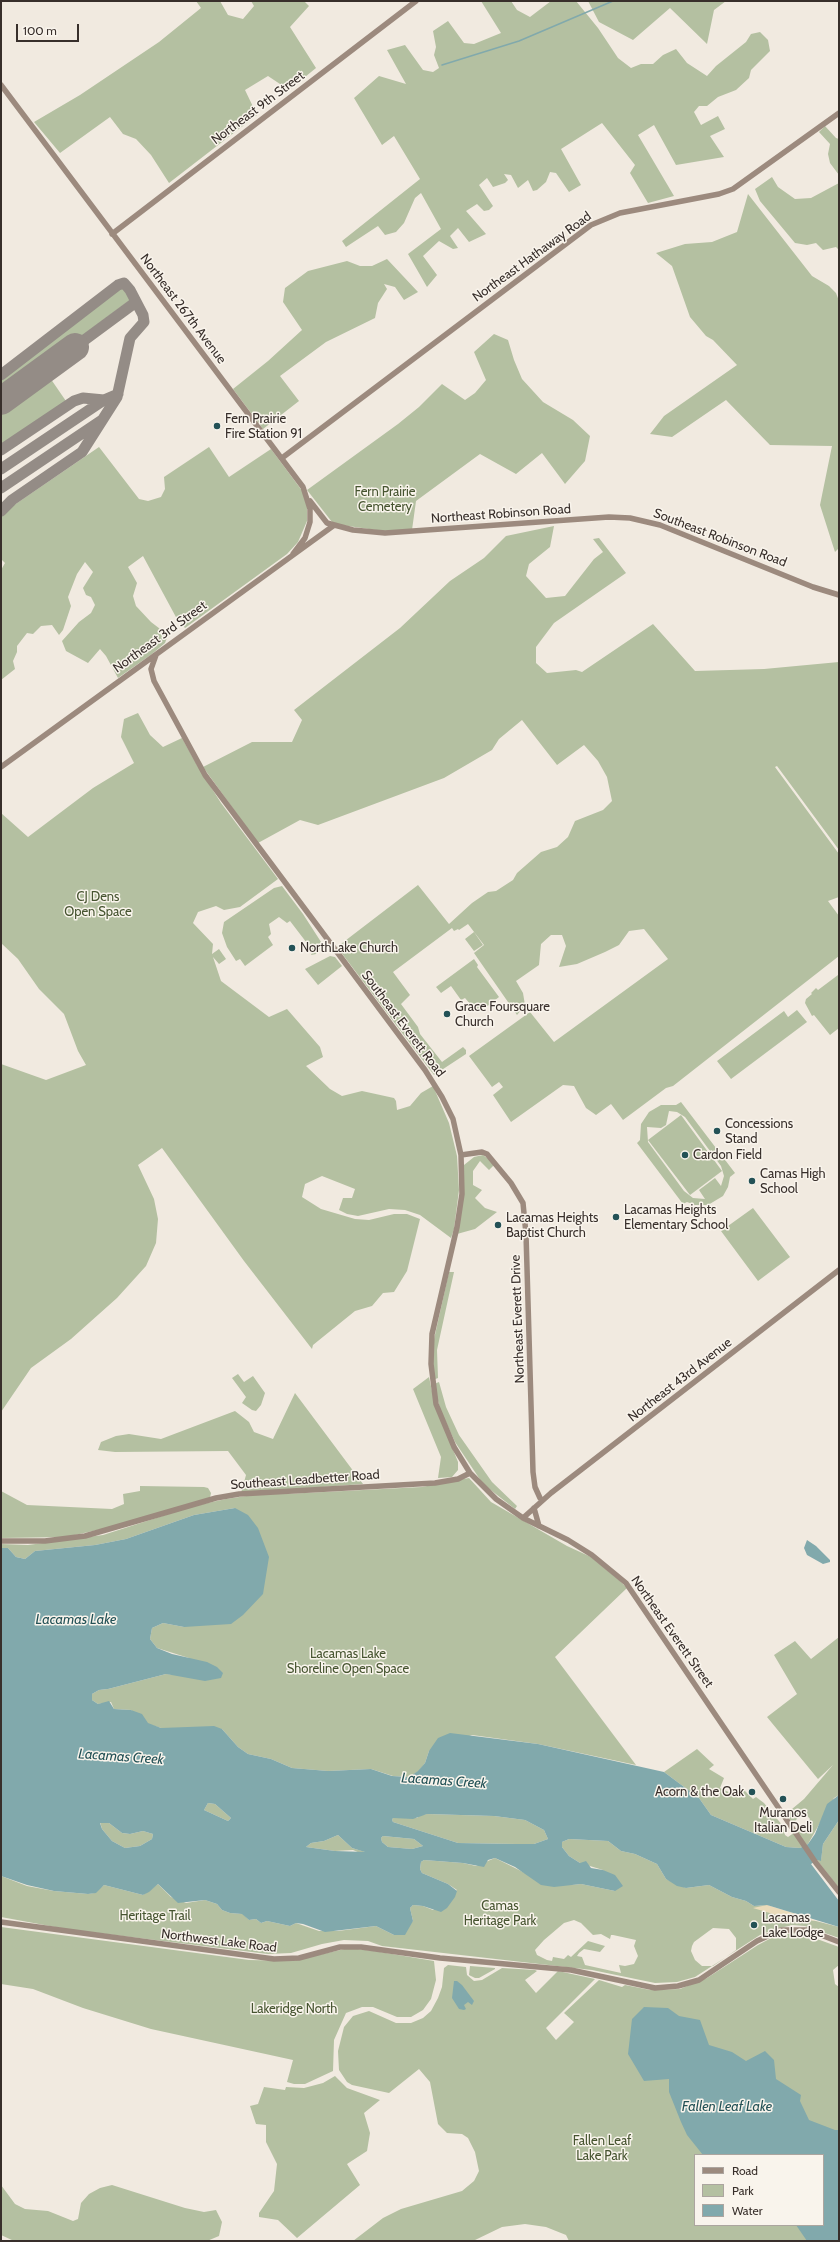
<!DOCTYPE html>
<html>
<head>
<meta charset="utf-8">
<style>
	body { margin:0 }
	#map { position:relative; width:840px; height:2242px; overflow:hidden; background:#f1eae0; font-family:Cabin,sans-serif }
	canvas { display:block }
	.frame { position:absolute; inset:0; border:2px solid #382f2b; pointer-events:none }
	.legend { position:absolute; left:694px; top:2154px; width:130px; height:72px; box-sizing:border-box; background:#f9f4ec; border:1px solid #aca59f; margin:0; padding:5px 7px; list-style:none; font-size:12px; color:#382f2b }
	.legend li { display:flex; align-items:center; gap:8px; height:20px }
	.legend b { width:20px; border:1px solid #aca59f }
	.scale { position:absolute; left:16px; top:24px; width:63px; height:18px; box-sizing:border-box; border:2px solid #382f2b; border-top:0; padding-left:5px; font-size:12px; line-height:14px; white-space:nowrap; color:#382f2b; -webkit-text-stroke:3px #f9f4ec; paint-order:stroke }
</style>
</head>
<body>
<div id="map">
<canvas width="840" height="2242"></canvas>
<div class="frame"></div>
<ul class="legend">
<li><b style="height:5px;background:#9c8a7e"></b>Road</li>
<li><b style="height:11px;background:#b4c0a1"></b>Park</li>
<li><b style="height:11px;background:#81a9ac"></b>Water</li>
</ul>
<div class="scale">100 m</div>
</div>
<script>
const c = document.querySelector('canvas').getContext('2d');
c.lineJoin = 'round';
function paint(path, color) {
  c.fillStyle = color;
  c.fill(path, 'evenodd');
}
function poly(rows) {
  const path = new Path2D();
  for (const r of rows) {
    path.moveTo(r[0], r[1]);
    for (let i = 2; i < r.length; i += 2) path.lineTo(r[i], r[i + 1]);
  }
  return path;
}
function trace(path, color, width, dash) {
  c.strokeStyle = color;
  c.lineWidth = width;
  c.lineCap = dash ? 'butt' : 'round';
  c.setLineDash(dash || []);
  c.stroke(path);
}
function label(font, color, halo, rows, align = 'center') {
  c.font = font + ' Cabin,sans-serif';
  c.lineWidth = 3;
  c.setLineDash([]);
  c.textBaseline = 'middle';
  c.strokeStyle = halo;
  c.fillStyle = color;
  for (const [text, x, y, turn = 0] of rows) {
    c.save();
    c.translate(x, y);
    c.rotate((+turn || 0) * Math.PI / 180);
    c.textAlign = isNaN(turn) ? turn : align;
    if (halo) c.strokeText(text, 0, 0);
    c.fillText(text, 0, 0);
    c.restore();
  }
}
const green = poly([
	[196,1,220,1,228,15,243,19,254,6,251,1,304,1,309,6,290,27,316,68,289,90,268,76,245,90,257,115,169,183,151,155,136,139,123,134,110,117,60,153,34,122,80,95,159,42,201,8],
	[481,1,511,1,517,10,530,17,551,1,576,1,598,28,618,58,631,68,641,64,653,64,663,55,676,49,687,63,707,76,716,66,746,42,751,34,760,32,768,40,770,51,751,70,749,78,736,90,718,97,707,106,699,106,694,112,701,125,718,116,725,129,710,136,724,157,676,165,654,125,638,135,674,196,648,203,630,173,635,165,602,123,561,149,581,185,569,192,556,173,550,172,546,182,537,190,533,191,528,180,518,188,511,175,504,174,508,180,505,183,493,187,487,178,479,185,493,206,489,210,484,211,477,204,466,211,486,234,469,242,458,228,450,236,458,248,453,249,439,241,423,256,437,275,427,287,408,254,441,229,421,193,415,198,404,223,396,232,385,235,378,226,346,247,342,241,420,179,394,136,382,145,354,98,379,76,406,84,387,50,405,45,423,70,433,72,439,68,434,55,436,47,433,31,448,21,464,43,474,44,501,33],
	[588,1,726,1,714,10,707,44,670,8,633,40,599,22],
	[825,126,836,138,839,139,839,175,830,163,828,154,830,144,819,132],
	[772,177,778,187,795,199,811,198,839,183,839,250,836,247,823,250,816,243,807,245,795,243,760,201,755,189],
	[748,194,812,276,829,286,836,293,839,301,839,548,835,552,820,505,832,446,770,445,726,400,672,437,650,434,664,416,737,365,713,340,706,336,690,317,672,266,656,253,685,244,712,242,737,232],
	[387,259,418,292,404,300,395,287,384,284,387,289,378,303,375,318,326,342,280,376,299,401,263,429,233,389,268,361,302,330,283,302,285,288,308,271,347,261,360,266,372,266],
	[121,287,126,290,130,300,1,396,1,377],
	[494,334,508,340,514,360,522,379,543,402,573,420,590,436,585,461,565,484,542,453,516,474,480,454,416,501,412,530,383,531,341,525,332,522,307,490,398,424,419,407,442,384,465,400,475,393,486,380,474,352],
	[46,372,68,404,1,449,1,405],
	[99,447,139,499,148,501,161,497,165,489,164,477,209,447,229,477,271,449,303,492,307,504,307,521,298,542,287,554,185,628,177,619,143,556,128,567,137,583,133,596,136,606,151,622,168,635,165,643,152,654,118,678,106,656,100,649,88,663,66,651,62,641,79,622,91,613,95,605,91,597,86,595,83,588,93,572,85,562,77,574,68,597,71,606,63,630,59,635,52,625,41,626,33,634,27,633,17,646,17,652,13,661,15,669,1,680,1,570,5,563,1,559,1,514],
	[554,526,550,547,529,564,526,576,546,598,565,596,594,559,603,552,593,539,599,538,626,573,554,623,536,647,536,663,547,673,576,670,582,672,653,624,695,671,764,669,839,662,839,850,777,766,775,767,839,854,839,897,828,901,839,916,839,956,673,1086,666,1088,623,1120,611,1104,596,1115,586,1108,574,1086,563,1085,511,1122,493,1095,503,1087,499,1082,492,1087,469,1056,530,1012,554,1042,668,959,644,929,629,931,619,945,605,952,577,964,559,967,566,946,562,935,551,935,541,944,539,965,516,981,523,993,525,1005,517,1015,474,953,484,945,468,924,459,930,458,929,454,931,452,928,393,972,410,995,401,1004,418,1027,420,1034,442,1062,463,1047,466,1050,466,1054,434,1075,337,947,418,885,449,924,472,903,488,892,496,891,513,880,517,873,541,852,557,847,568,837,575,821,603,810,612,801,607,777,598,761,584,745,557,765,522,720,499,739,492,750,444,778,318,825,300,820,258,843,203,767,252,742,292,742,302,720,294,710,400,628,450,581,484,558,506,536],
	[138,713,150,735,163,747,182,738,197,765,221,803,278,879,240,907,224,910,216,906,198,912,193,923,213,944,212,954,219,949,226,959,219,964,213,957,221,981,269,1017,287,1009,320,1047,323,1057,306,1066,330,1089,342,1096,362,1091,394,1098,396,1101,397,1110,410,1106,421,1093,433,1086,449,1123,457,1156,459,1190,454,1229,451,1238,420,1215,405,1210,389,1209,358,1216,347,1214,339,1210,343,1198,352,1198,355,1189,322,1176,305,1184,302,1197,321,1209,355,1219,369,1220,394,1214,407,1214,420,1219,407,1271,394,1292,383,1293,372,1306,355,1311,313,1345,312,1349,244,1261,162,1148,138,1165,154,1199,158,1219,156,1243,146,1266,117,1298,71,1339,31,1368,1,1412,1,1064,46,1080,86,1065,78,1051,64,1014,39,989,18,959,1,943,1,813,28,837,93,788,134,763,121,737,124,719],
	[282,886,303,914,323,945,321,948,316,954,311,955,313,951,290,921,287,923,279,917,269,924,271,934,268,937,273,945,245,966,240,959,236,961,227,947,222,933,224,922,274,888],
	[474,932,483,945,474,951,465,939],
	[330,956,335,957,342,966,318,985,305,969],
	[474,959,478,965,477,967,499,997,480,1012,478,1009,476,1011,465,998,461,1000,451,986,441,993,436,987],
	[838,975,839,1028,830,1035,814,1015,812,1016,805,1003,806,999,812,994,811,993,816,988,818,990],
	[797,1010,807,1022,731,1079,717,1061,784,1011,788,1017],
	[681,1102,735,1173,730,1177,728,1187,723,1196,708,1205,695,1205,687,1202,683,1204,637,1143,640,1140,641,1124,649,1112,661,1105,676,1105],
	[669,1111,677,1112,685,1117,721,1166,724,1176,721,1186,715,1178,699,1190,705,1199,693,1198,684,1191,648,1142,647,1127,661,1128,666,1125],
	[681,1115,722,1171,690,1195,648,1140],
	[483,1155,495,1164,489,1170,480,1161,473,1171,473,1185,482,1190,475,1198,485,1208,497,1212,475,1229,457,1234,464,1165,474,1157],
	[753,1208,790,1257,758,1281,721,1231],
	[449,1272,454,1272,437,1350,438,1378,433,1380,432,1348],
	[238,1374,244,1382,253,1376,265,1393,261,1405,256,1411,252,1410,242,1403,246,1397,232,1378],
	[429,1377,435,1405,458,1462,458,1470,452,1477,438,1478,441,1457,413,1389],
	[439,1382,446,1407,459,1435,492,1482,517,1506,515,1509,483,1484,455,1442,440,1409,434,1384],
	[295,1393,363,1484,241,1493,246,1475,228,1451,115,1452,98,1450,101,1442,116,1436,129,1434,161,1439,235,1411,249,1422,254,1432,273,1439],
	[469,1478,491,1502,567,1546,591,1557,620,1581,627,1588,555,1657,636,1765,538,1744,472,1735,429,1751,425,1763,419,1771,409,1777,393,1776,371,1769,328,1771,292,1768,271,1759,248,1754,238,1747,222,1729,161,1728,148,1724,131,1710,114,1709,111,1702,98,1704,92,1700,92,1694,99,1690,108,1689,166,1674,178,1675,189,1658,157,1648,150,1639,152,1628,163,1623,184,1627,235,1508,194,1515,126,1539,95,1545,35,1551,25,1559,16,1557,8,1548,1,1548,1,1544,28,1545,103,1535,194,1506,226,1499,273,1492,285,1494,422,1487],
	[140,1486,204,1487,208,1488,211,1493,210,1498,124,1524,66,1537,1,1538,1,1491,27,1505,112,1509,124,1504,123,1494,140,1491],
	[839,1637,839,1795,834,1798,808,1844,800,1848,786,1847,711,1815,699,1798,664,1772,697,1749,714,1765,709,1769,724,1778,720,1788,735,1795,740,1786,753,1799,756,1797,764,1803,783,1826,785,1835,788,1837,808,1823,810,1819,803,1811,793,1824,786,1814,804,1799,833,1765,818,1779,767,1717,797,1694,774,1655,795,1641,811,1659],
	[208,1803,215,1804,231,1818,228,1821,204,1810],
	[427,1814,494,1816,525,1820,544,1830,548,1839,534,1844,516,1844,458,1843,393,1822,392,1820,393,1818,417,1818,420,1815],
	[839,1820,839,1888,817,1860,821,1860,823,1844],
	[100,1822,109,1823,122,1833,130,1834,143,1831,153,1834,152,1839,140,1846,125,1848,112,1841,102,1829],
	[338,1835,352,1848,366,1852,360,1853,353,1850,335,1851,306,1847,311,1843,324,1841],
	[383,1836,414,1839,423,1846,412,1849,388,1847,382,1842,381,1838],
	[569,1839,608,1841,621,1851,635,1854,657,1864,666,1879,686,1888,709,1885,732,1897,746,1901,754,1906,767,1905,795,1918,816,1921,839,1927,839,1938,805,1926,793,1925,775,1929,760,1935,695,1977,677,1982,655,1983,592,1970,382,1946,368,1941,344,1940,322,1944,291,1953,268,1954,66,1929,1,1917,1,1876,27,1886,54,1891,88,1894,94,1893,104,1885,143,1895,158,1884,171,1897,186,1903,205,1900,217,1904,222,1910,230,1913,243,1914,249,1920,256,1919,261,1923,267,1921,290,1926,296,1923,319,1931,338,1931,376,1926,394,1935,413,1921,410,1908,413,1905,423,1906,433,1910,457,1890,448,1884,422,1873,420,1869,421,1862,424,1860,463,1863,476,1866,495,1858,527,1874,571,1885,581,1884,615,1891,603,1870,580,1863,569,1856,562,1847,562,1842],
	[574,1920,581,1923,593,1935,601,1934,610,1939,611,1935,613,1935,636,1940,634,1946,638,1956,634,1964,625,1966,619,1965,621,1973,585,1965,582,1957,577,1956,579,1953,584,1949,600,1952,605,1946,588,1941,571,1957,568,1955,564,1959,553,1957,552,1961,547,1960,537,1955,535,1950,544,1940,564,1923],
	[713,1928,729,1929,736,1938,736,1950,713,1966,702,1966,695,1960,691,1951,692,1946,694,1942],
	[1,1927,249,1960,292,1961,349,1948,374,1951,434,1961,436,1980,431,1999,423,2010,411,2017,397,2017,373,2007,362,2007,346,2013,334,2040,333,2071,305,2084,294,2084,287,2082,293,2060,151,2029,83,2008,33,1989,1,1984],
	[792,1933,817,1939,839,1947,839,1965,833,1970,835,1984,839,1987,839,2241,569,2241,566,2235,546,2227,525,2224,502,2227,473,2241,353,2241,383,2218,401,2209,462,2191,474,2181,479,2171,475,2152,468,2138,462,2134,447,2133,438,2124,430,2082,419,2069,389,2093,352,2085,347,2082,339,2070,338,2051,344,2027,353,2016,369,2011,396,2023,411,2023,423,2018,431,2011,438,1998,442,1987,444,1968,448,1965,466,1967,467,1975,474,1981,482,1980,502,1968,535,1970,537,1971,525,1980,536,1993,558,1971,595,1979,546,2028,556,2040,574,2022,564,2013,599,1980,622,1987,625,1985,650,1990,680,1989,707,1978,758,1945,775,1936],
	[695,2155,823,2155,823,2225,695,2225],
	[470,1966,495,1968,495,1969,479,1978,475,1978,469,1975],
	[335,2076,347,2088,380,2100,364,2113,370,2133,367,2151,347,2164,360,2185,297,2238,278,2220,259,2217,259,2213,274,2191,277,2164,266,2142,266,2125,256,2124,250,2106,258,2104,264,2087,285,2090,286,2087,304,2088,323,2083],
	[1,2185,15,2204,25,2209,48,2211,73,2221,78,2219,81,2203,89,2194,100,2188,112,2185,185,2208,204,2212,216,2210,222,2222,219,2236,207,2241,14,2241,1,2235]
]);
const sand = poly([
	[767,1905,796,1914,816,1921,773,1914,753,1908]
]);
const water = poly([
	[235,1508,248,1515,258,1528,269,1557,263,1594,243,1615,231,1624,184,1627,163,1623,152,1628,150,1639,157,1648,172,1654,207,1662,217,1667,223,1673,221,1678,205,1681,166,1674,108,1689,99,1690,92,1694,92,1700,98,1704,109,1701,114,1709,131,1710,142,1714,148,1723,161,1728,214,1726,222,1729,238,1747,248,1754,271,1759,292,1768,328,1771,371,1769,392,1776,409,1777,418,1771,425,1763,429,1751,438,1738,450,1733,538,1744,664,1772,699,1798,711,1815,786,1847,800,1848,808,1844,815,1834,827,1804,839,1795,839,1820,823,1844,821,1861,818,1860,811,1864,839,1901,839,1927,767,1905,754,1906,746,1901,732,1897,709,1885,686,1888,677,1886,666,1879,657,1864,635,1854,621,1851,608,1841,569,1839,562,1842,562,1847,569,1856,580,1863,586,1861,591,1868,603,1870,615,1875,623,1886,615,1891,581,1884,554,1887,541,1885,515,1867,495,1858,488,1860,484,1867,463,1863,424,1860,421,1862,420,1869,422,1873,448,1884,457,1891,455,1897,447,1908,441,1912,423,1906,413,1905,410,1908,413,1921,405,1935,394,1935,376,1926,325,1932,303,1924,296,1923,290,1926,267,1921,261,1923,256,1919,249,1920,242,1914,230,1913,222,1910,217,1904,205,1900,178,1903,158,1884,149,1892,143,1895,104,1885,96,1893,88,1894,54,1891,27,1885,1,1876,1,1548,8,1548,16,1557,25,1559,35,1551,95,1545,126,1539,194,1515],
	[208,1803,215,1804,231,1818,228,1821,204,1810],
	[427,1814,494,1816,525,1820,544,1830,548,1839,534,1844,516,1844,458,1843,393,1822,392,1820,393,1818,413,1819],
	[100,1823,109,1823,122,1833,130,1834,143,1831,153,1834,152,1839,140,1846,125,1848,112,1841,102,1829],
	[338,1835,352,1848,365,1852,335,1851,306,1847,311,1843,324,1841],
	[383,1836,414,1839,423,1846,412,1849,388,1847,382,1842,381,1838],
	[807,1540,816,1546,830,1560,830,1562,823,1564,807,1555,804,1548],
	[454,1981,457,1981,462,1985,474,2001,472,2005,468,2002,464,2005,466,2009,464,2010,459,2009,452,1998],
	[644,2007,668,2008,679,2016,700,2020,709,2045,732,2052,746,2061,765,2051,774,2060,776,2079,801,2095,800,2101,809,2120,835,2130,839,2130,839,2241,807,2241,796,2225,823,2225,823,2155,703,2155,687,2135,681,2122,669,2092,669,2079,644,2081,628,2054,632,2019]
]);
const stream = poly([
	[442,65,519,41,613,1]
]);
const taxiway = poly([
	[75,347,136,302],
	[1,375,118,285,124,283,130,290,143,315,144,322,130,338,117,397,82,452,12,500,1,511],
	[1,450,74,401,83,398,104,400],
	[1,469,104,400,118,394],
	[1,488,102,420]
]);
const runway = poly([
	[1,401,75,347]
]);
const secondary = poly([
	[1,85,303,487,310,509,310,522,305,538,293,554],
	[112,234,416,1],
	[282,458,591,225,620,213,719,194,733,189,839,113],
	[310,501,327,523,353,530,385,533,609,517,630,518,660,525,813,587,839,595],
	[156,655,151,669,154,681,205,775,425,1070,442,1097,453,1119,461,1155,462,1194,457,1227,432,1334,431,1364,436,1404,454,1447,470,1473,496,1499,523,1518,568,1540,592,1555,626,1583,816,1863,839,1892],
	[1,767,333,526],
	[461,1155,482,1152,487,1154,511,1183,523,1203,526,1234,533,1472,535,1487,540,1498],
	[534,1508,539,1526],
	[523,1518,551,1493,839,1270],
	[1,1541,45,1541,85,1536,216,1498,239,1494,435,1483,458,1479,470,1473],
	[1,1922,274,1959,299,1958,340,1947,361,1947,440,1958,571,1970,655,1988,678,1986,699,1980,757,1941,781,1930,808,1930,839,1942]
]);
const markers = [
	[217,426,4,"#235156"],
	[292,948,4,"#235156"],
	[447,1014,4,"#235156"],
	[717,1131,4,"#235156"],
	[685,1155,4,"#235156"],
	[752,1181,4,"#235156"],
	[616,1217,4,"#235156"],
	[498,1225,4,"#235156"],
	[752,1792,4,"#235156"],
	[783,1799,4,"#235156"],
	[754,1925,4,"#235156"]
];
const streetNames = [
	["Northeast 9th Street",258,108,-37],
	["Northeast Hathaway Road",532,257,-36],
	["Northeast 267th Avenue",183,309,53],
	["Northeast Robinson Road",501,514,-4],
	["Southeast Robinson Road",720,538,21],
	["Northeast 3rd Street",160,637,-36],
	["Southeast Everett Road",403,1024,53],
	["Northeast Everett Drive",518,1319,-92],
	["Northeast 43rd Avenue",680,1380,-38],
	["Southeast Leadbetter Road",305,1480,-4],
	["Northeast Everett Street",672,1632,55],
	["Northwest Lake Road",219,1941,7]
];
const poiNames = [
	["Fern Prairie",225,419],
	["Fire Station 91",225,434],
	["NorthLake Church",300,948],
	["Grace Foursquare",455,1007],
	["Church",455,1022],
	["Concessions",725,1124],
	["Stand",725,1139],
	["Cardon Field",693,1155],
	["Camas High",760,1174],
	["School",760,1189],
	["Lacamas Heights",624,1210],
	["Elementary School",624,1225],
	["Lacamas Heights",506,1218],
	["Baptist Church",506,1233],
	["Acorn & the Oak",744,1792,"right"],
	["Muranos",783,1813,"center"],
	["Italian Deli",783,1828,"center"],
	["Lacamas",762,1918],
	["Lake Lodge",762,1933]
];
const parkNames = [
	["Fern Prairie",385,492],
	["Cemetery",385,507],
	["CJ Dens",98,897],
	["Open Space",98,912],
	["Lacamas Lake",348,1654],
	["Shoreline Open Space",348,1669],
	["Camas",500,1906],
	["Heritage Park",500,1921],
	["Heritage Trail",155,1916],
	["Lakeridge North",294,2009],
	["Fallen Leaf",602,2141],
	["Lake Park",602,2156]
];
const waterNames = [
	["Lacamas Lake",76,1620],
	["Lacamas Creek",121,1757,4],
	["Lacamas Creek",444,1781,4],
	["Fallen Leaf Lake",727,2107]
];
paint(green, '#b4c0a1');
paint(sand, '#eadbba');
paint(water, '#81a9ac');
trace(stream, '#81a9ac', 1.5);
trace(taxiway, '#948c86', 11);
trace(runway, '#948c86', 28);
trace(secondary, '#9c8a7e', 5.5);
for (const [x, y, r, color] of markers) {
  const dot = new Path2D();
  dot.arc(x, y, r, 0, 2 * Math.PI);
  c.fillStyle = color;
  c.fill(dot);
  trace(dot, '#f9f4ec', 1.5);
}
label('13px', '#382f2b', '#f9f4ec', streetNames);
label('13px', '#382f2b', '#f9f4ec', poiNames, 'left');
label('13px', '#465430', '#f9f4ec', parkNames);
label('italic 14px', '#235156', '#f9f4ec', waterNames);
</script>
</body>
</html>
